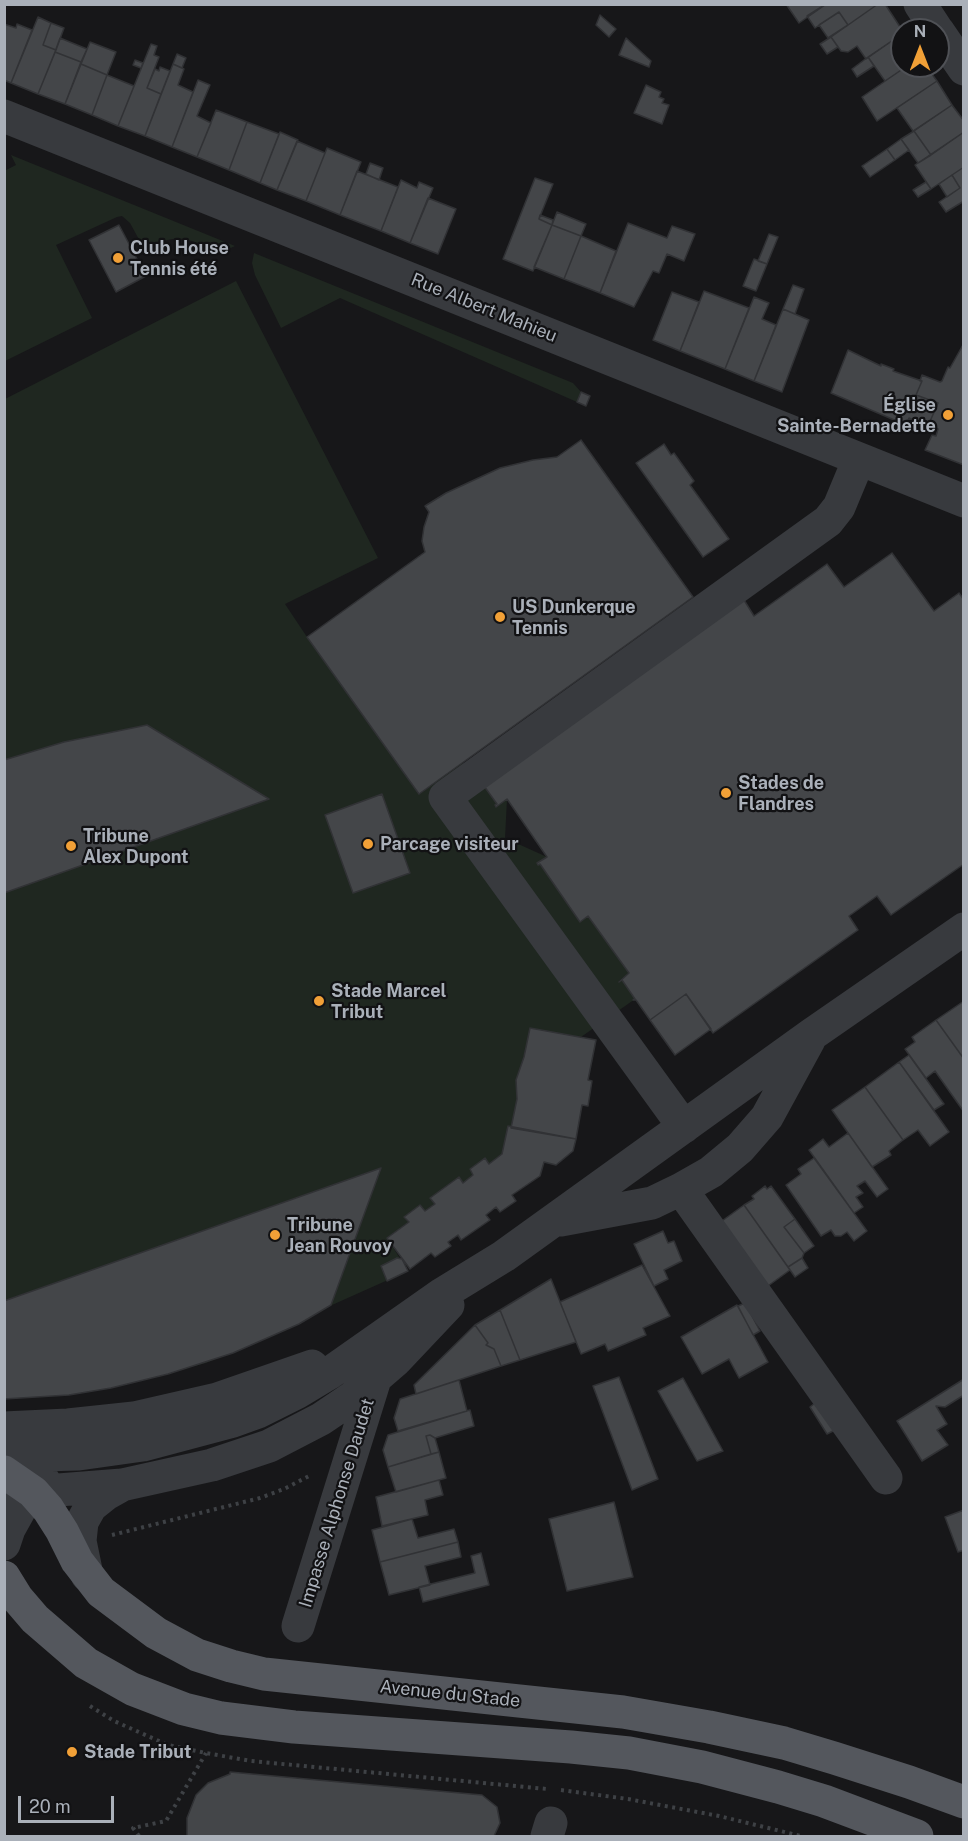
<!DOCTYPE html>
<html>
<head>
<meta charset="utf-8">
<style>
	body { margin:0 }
	#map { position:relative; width:968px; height:1841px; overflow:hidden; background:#171719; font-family:"Public Sans",sans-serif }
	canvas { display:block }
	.frame { position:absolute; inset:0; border:6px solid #aab0b9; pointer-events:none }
	.north { position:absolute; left:890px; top:18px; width:60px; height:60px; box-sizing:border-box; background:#121214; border:2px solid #4f5156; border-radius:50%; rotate:0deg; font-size:16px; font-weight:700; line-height:24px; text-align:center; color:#aab0b9 }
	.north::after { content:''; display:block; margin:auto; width:21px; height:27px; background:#f1a037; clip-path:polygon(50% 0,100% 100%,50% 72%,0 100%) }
	.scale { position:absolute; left:18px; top:1796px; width:96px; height:27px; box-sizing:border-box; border:3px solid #aab0b9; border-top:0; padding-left:8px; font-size:18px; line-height:21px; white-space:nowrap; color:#aab0b9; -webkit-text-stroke:4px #121214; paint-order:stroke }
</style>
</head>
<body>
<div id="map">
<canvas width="968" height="1841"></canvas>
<div class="frame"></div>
<div class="north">N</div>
<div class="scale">20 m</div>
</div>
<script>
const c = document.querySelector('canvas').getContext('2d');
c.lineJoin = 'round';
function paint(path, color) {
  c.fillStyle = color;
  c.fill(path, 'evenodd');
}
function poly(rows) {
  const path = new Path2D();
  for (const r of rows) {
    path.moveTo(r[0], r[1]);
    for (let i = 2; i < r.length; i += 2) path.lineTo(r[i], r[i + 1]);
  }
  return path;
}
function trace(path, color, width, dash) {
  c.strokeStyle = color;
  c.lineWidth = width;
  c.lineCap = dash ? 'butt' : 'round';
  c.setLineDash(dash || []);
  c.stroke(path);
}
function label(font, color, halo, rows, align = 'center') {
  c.font = font + ' "Public Sans",sans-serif';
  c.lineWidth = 4.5;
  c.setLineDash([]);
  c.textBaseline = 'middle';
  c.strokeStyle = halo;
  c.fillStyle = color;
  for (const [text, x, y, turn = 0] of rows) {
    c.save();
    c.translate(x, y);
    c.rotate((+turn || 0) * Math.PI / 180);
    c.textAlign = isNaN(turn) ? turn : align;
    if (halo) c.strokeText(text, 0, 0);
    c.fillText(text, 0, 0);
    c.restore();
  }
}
const green = poly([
	[11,155,235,246,222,252,192,241,178,238,142,245,130,223,122,216,117,217,56,245,92,318,5,361,4,171,16,165],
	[254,253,573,383,581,392,577,402,340,298,281,328,255,275,252,263],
	[236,281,378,558,285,604,307,637,419,794,463,763,481,786,484,786,497,804,496,806,507,799,505,838,547,857,537,864,540,864,588,916,629,973,619,981,622,980,635,999,581,1037,530,1029,524,1057,516,1080,517,1099,511,1128,508,1127,502,1154,489,1164,484,1159,470,1169,473,1175,463,1183,459,1178,430,1198,435,1204,425,1211,420,1205,405,1216,409,1222,387,1238,408,1271,332,1305,299,1324,206,1363,111,1388,69,1395,5,1399,5,399]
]);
const building = poly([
	[786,4,824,4,825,5,799,23,786,4],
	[878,4,885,4,902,30,902,34,866,59,857,46,848,52,841,51,831,37,878,4],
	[878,4,848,25,839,12,815,28,807,16,826,4,878,4],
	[839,12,848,25,828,38,819,25,839,12],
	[600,15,616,29,609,37,596,25,600,15],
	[38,17,51,23,43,45,56,50,38,94,11,83,38,17],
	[51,23,64,28,56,50,43,45,51,23],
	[4,24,16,28,17,24,32,30,11,83,4,80,4,24],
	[902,34,902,66,907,66,885,81,868,57,902,34],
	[831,37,838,47,827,54,820,44,831,37],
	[60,38,87,49,81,62,55,52,60,38],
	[626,38,651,61,649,67,619,55,626,38],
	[90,42,116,52,107,75,81,64,90,42],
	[151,44,157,46,154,55,159,57,147,88,161,94,145,136,118,126,151,44],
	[55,52,81,62,65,104,38,94,55,52],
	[177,54,186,58,182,68,173,64,177,54],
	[868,57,874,66,857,77,852,69,868,57],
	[135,60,143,63,141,68,133,65,135,60],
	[81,64,107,75,92,115,65,104,81,64],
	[173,64,184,69,178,85,193,92,172,147,145,136,173,64],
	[907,66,926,66,937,81,877,121,862,97,907,66],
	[160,67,170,71,161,94,147,88,155,69,159,71,160,67],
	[107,75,134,86,118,126,92,115,107,75],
	[198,80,210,85,197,116,211,123,197,157,172,147,198,80],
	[937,81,952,105,913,131,897,108,937,81],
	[646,85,661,92,659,97,664,99,662,103,669,105,662,124,634,113,646,85],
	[952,105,964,121,964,132,931,155,914,131,952,105],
	[216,110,247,122,229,170,197,157,216,110],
	[247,122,279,134,260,183,229,170,247,122],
	[914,131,931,155,918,163,901,139,914,131],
	[280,132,298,140,277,190,260,183,280,132],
	[964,132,964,167,931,189,915,165,964,132],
	[901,139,909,150,895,160,887,149,901,139],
	[297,141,325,153,306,201,277,190,297,141],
	[327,148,361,162,340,215,306,201,327,148],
	[887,149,895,160,870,177,862,166,887,149],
	[370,163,383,168,379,180,366,174,370,163],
	[964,167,964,201,946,212,939,202,960,188,952,175,964,167],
	[357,171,398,187,381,231,340,215,357,171],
	[952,175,960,188,947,197,939,184,952,175],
	[535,178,553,184,539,219,552,225,533,271,503,259,535,178],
	[401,180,417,188,419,182,433,188,410,243,381,231,401,180],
	[926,182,931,189,918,197,913,190,926,182],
	[428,198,456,209,438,254,410,243,428,198],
	[557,212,586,224,581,236,552,225,557,212],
	[540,215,553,220,552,225,539,219,540,215],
	[628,223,667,238,672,226,695,234,684,261,667,254,659,273,653,271,634,307,600,293,628,223],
	[119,225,146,276,116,292,89,240,119,225],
	[552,225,581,236,564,279,534,267,552,225],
	[769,234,778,237,767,264,758,261,769,234],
	[581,236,616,251,600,293,564,279,581,236],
	[754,259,767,264,756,291,743,286,754,259],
	[793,285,804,289,795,314,783,309,793,285],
	[704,291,749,308,725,369,680,351,704,291],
	[672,292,699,302,680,351,653,340,672,292],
	[754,297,769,303,762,319,776,325,754,381,725,369,754,297],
	[783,309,809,320,782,392,754,381,783,309],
	[964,343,964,465,925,450,932,435,936,436,938,429,928,426,938,403,916,395,922,381,920,381,922,375,940,382,942,381,948,367,950,368,964,343],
	[848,350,881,366,881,364,894,369,893,371,922,381,916,395,938,403,928,426,909,418,906,425,831,393,848,350],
	[581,392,590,396,586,406,577,402,581,392],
	[581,440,693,597,419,794,307,637,425,552,422,541,424,527,429,512,425,506,446,493,500,468,533,460,557,457,581,440],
	[664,444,671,455,674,453,694,481,690,485,729,539,703,557,636,463,664,444],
	[892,553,934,611,959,593,964,600,964,864,891,915,877,896,849,916,858,930,713,1033,686,994,650,1020,636,1000,633,1000,635,999,622,980,619,982,629,973,588,916,580,922,540,864,538,865,537,863,547,857,507,799,496,807,495,805,497,804,484,786,744,600,754,616,827,564,844,587,892,553],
	[147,725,269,799,4,893,4,760,64,742,147,725],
	[382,794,410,873,353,893,325,815,382,794],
	[686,994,711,1029,675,1055,650,1020,686,994],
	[964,1001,964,1059,936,1020,964,1001],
	[936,1020,964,1059,964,1112,935,1071,926,1078,905,1049,915,1042,912,1037,936,1020],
	[530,1028,596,1040,588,1080,592,1081,588,1106,582,1105,576,1139,511,1128,517,1099,516,1080,524,1057,530,1028],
	[909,1055,944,1104,934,1110,899,1062,909,1055],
	[899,1062,949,1132,930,1146,918,1130,903,1140,865,1087,899,1062],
	[865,1087,903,1140,889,1151,891,1155,872,1167,832,1110,865,1087],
	[508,1126,576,1139,573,1151,556,1165,544,1162,540,1176,512,1195,516,1201,500,1212,496,1207,486,1215,490,1220,461,1240,458,1235,448,1242,451,1246,435,1257,431,1253,410,1269,387,1238,409,1222,404,1217,420,1205,425,1211,435,1204,430,1198,459,1177,463,1183,473,1175,470,1169,485,1158,489,1164,502,1154,508,1126],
	[848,1133,888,1189,877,1197,865,1181,857,1186,863,1193,856,1197,863,1207,854,1213,809,1150,823,1139,829,1147,848,1133],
	[814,1158,867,1231,854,1241,847,1232,841,1236,835,1236,831,1230,821,1236,786,1185,801,1174,798,1169,814,1158],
	[381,1168,331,1305,299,1324,233,1353,168,1374,111,1388,69,1395,4,1399,4,1301,381,1168],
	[765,1186,767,1189,771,1186,795,1219,784,1227,804,1253,802,1258,788,1267,744,1205,754,1199,752,1196,765,1186],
	[744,1205,790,1270,761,1291,715,1226,744,1205],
	[795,1219,814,1246,804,1253,784,1227,795,1219],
	[663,1231,668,1243,674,1241,682,1261,664,1270,668,1279,654,1286,634,1244,663,1231],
	[397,1258,402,1259,408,1271,387,1281,381,1266,397,1258],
	[802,1258,808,1268,795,1277,788,1267,802,1258],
	[642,1265,670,1316,643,1328,646,1335,608,1351,605,1344,581,1354,560,1302,642,1265],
	[551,1279,576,1342,520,1360,500,1310,551,1279],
	[745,1303,760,1331,753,1335,738,1306,745,1303],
	[737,1305,768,1362,739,1378,729,1359,702,1374,681,1337,737,1305],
	[500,1310,520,1360,501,1366,494,1349,486,1345,488,1343,475,1325,500,1310],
	[475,1325,488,1343,486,1345,494,1349,501,1366,416,1394,414,1385,475,1325],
	[619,1377,658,1479,632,1490,593,1386,619,1377],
	[683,1378,723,1451,697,1461,658,1391,683,1378],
	[964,1379,964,1395,945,1407,936,1406,947,1424,937,1430,948,1445,922,1461,897,1421,964,1379],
	[459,1380,467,1411,398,1431,394,1418,400,1399,459,1380],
	[820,1399,841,1427,827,1434,810,1407,820,1399],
	[470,1410,474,1426,435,1438,430,1435,426,1436,431,1454,388,1467,383,1450,388,1435,470,1410],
	[430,1435,435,1438,439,1452,431,1454,426,1436,430,1435],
	[439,1452,446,1478,396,1492,388,1467,439,1452],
	[439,1480,443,1495,425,1500,428,1515,382,1526,376,1497,439,1480],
	[614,1502,633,1577,567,1591,549,1519,614,1502],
	[964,1510,964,1550,958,1552,945,1517,964,1510],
	[412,1519,418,1538,454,1529,458,1542,380,1562,372,1530,412,1519],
	[458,1542,461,1557,425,1566,430,1585,389,1595,380,1562,458,1542],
	[481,1553,489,1585,423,1602,419,1587,475,1573,471,1556,481,1553],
	[230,1772,482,1795,497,1807,500,1823,494,1836,187,1836,187,1818,196,1795,208,1783,230,1774,230,1772]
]);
const path = poly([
	[112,1535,260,1498,284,1489,311,1475],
	[90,1706,114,1721,168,1745,206,1753,251,1761,547,1789],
	[561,1790,628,1799,719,1816,801,1836],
	[139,1836,133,1828,166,1821,206,1753]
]);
const minor = poly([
	[920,4,937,30],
	[938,31,964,69],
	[4,116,964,501],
	[684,1127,445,797,828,521,839,507,859,459],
	[681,1189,886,1478],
	[561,1220,652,1203,681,1189,711,1172,740,1148,767,1117,809,1040],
	[4,1428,68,1425,134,1418,217,1399,312,1366],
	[4,1456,79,1454,143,1445,233,1421,258,1412,296,1393,331,1372,442,1294,504,1256,811,1035,964,929],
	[4,1493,33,1492,122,1485,212,1465,269,1446,321,1419,352,1398,396,1360,448,1305],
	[4,1544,9,1529,24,1502,44,1481],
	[87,1575,80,1541,82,1522,91,1506,106,1494,122,1485],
	[298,1626,375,1379],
	[547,1836,551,1823]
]);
const major = poly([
	[4,1472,33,1492,48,1509,62,1531,77,1561,101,1592,156,1633,197,1655,231,1666,264,1674,623,1712,709,1727,784,1743,834,1758,909,1782,964,1802],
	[4,1577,17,1598,35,1619,86,1663,132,1689,184,1709,221,1718,294,1727,571,1747,629,1753,702,1767,778,1787,824,1801,917,1836]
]);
const markers = [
	[118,258,6,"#f1a037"],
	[948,415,6,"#f1a037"],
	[500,617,6,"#f1a037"],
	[726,793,6,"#f1a037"],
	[368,844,6,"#f1a037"],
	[71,846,6,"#f1a037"],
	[319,1001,6,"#f1a037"],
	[275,1235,6,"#f1a037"],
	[72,1752,6,"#f1a037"]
];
const poiNames = [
	["Club House",130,248],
	["Tennis été",130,269],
	["Église",936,405,"right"],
	["Sainte-Bernadette",936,426,"right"],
	["US Dunkerque",512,607],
	["Tennis",512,628],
	["Stades de",738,783],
	["Flandres",738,804],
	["Tribune",83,836],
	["Alex Dupont",83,857],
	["Parcage visiteur",380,844],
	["Stade Marcel",331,991],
	["Tribut",331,1012],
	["Tribune",287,1225],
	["Jean Rouvoy",287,1246],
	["Stade Tribut",84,1752]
];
const streetNames = [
	["Rue Albert Mahieu",484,308,22],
	["Impasse Alphonse Daudet",337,1503,-73],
	["Avenue du Stade",450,1694,6]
];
paint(green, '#1f2720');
paint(building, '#444649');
trace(building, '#313235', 1.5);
trace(path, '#3e4145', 4, [3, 4.5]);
trace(minor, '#383a3e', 33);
trace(major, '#54575d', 33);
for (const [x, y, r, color] of markers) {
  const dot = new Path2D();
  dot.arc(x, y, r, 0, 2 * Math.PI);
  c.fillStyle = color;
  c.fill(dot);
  trace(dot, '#121214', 2);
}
label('bold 18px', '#aab0b9', '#121214', poiNames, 'left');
label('18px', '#aab0b9', '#121214', streetNames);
</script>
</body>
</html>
